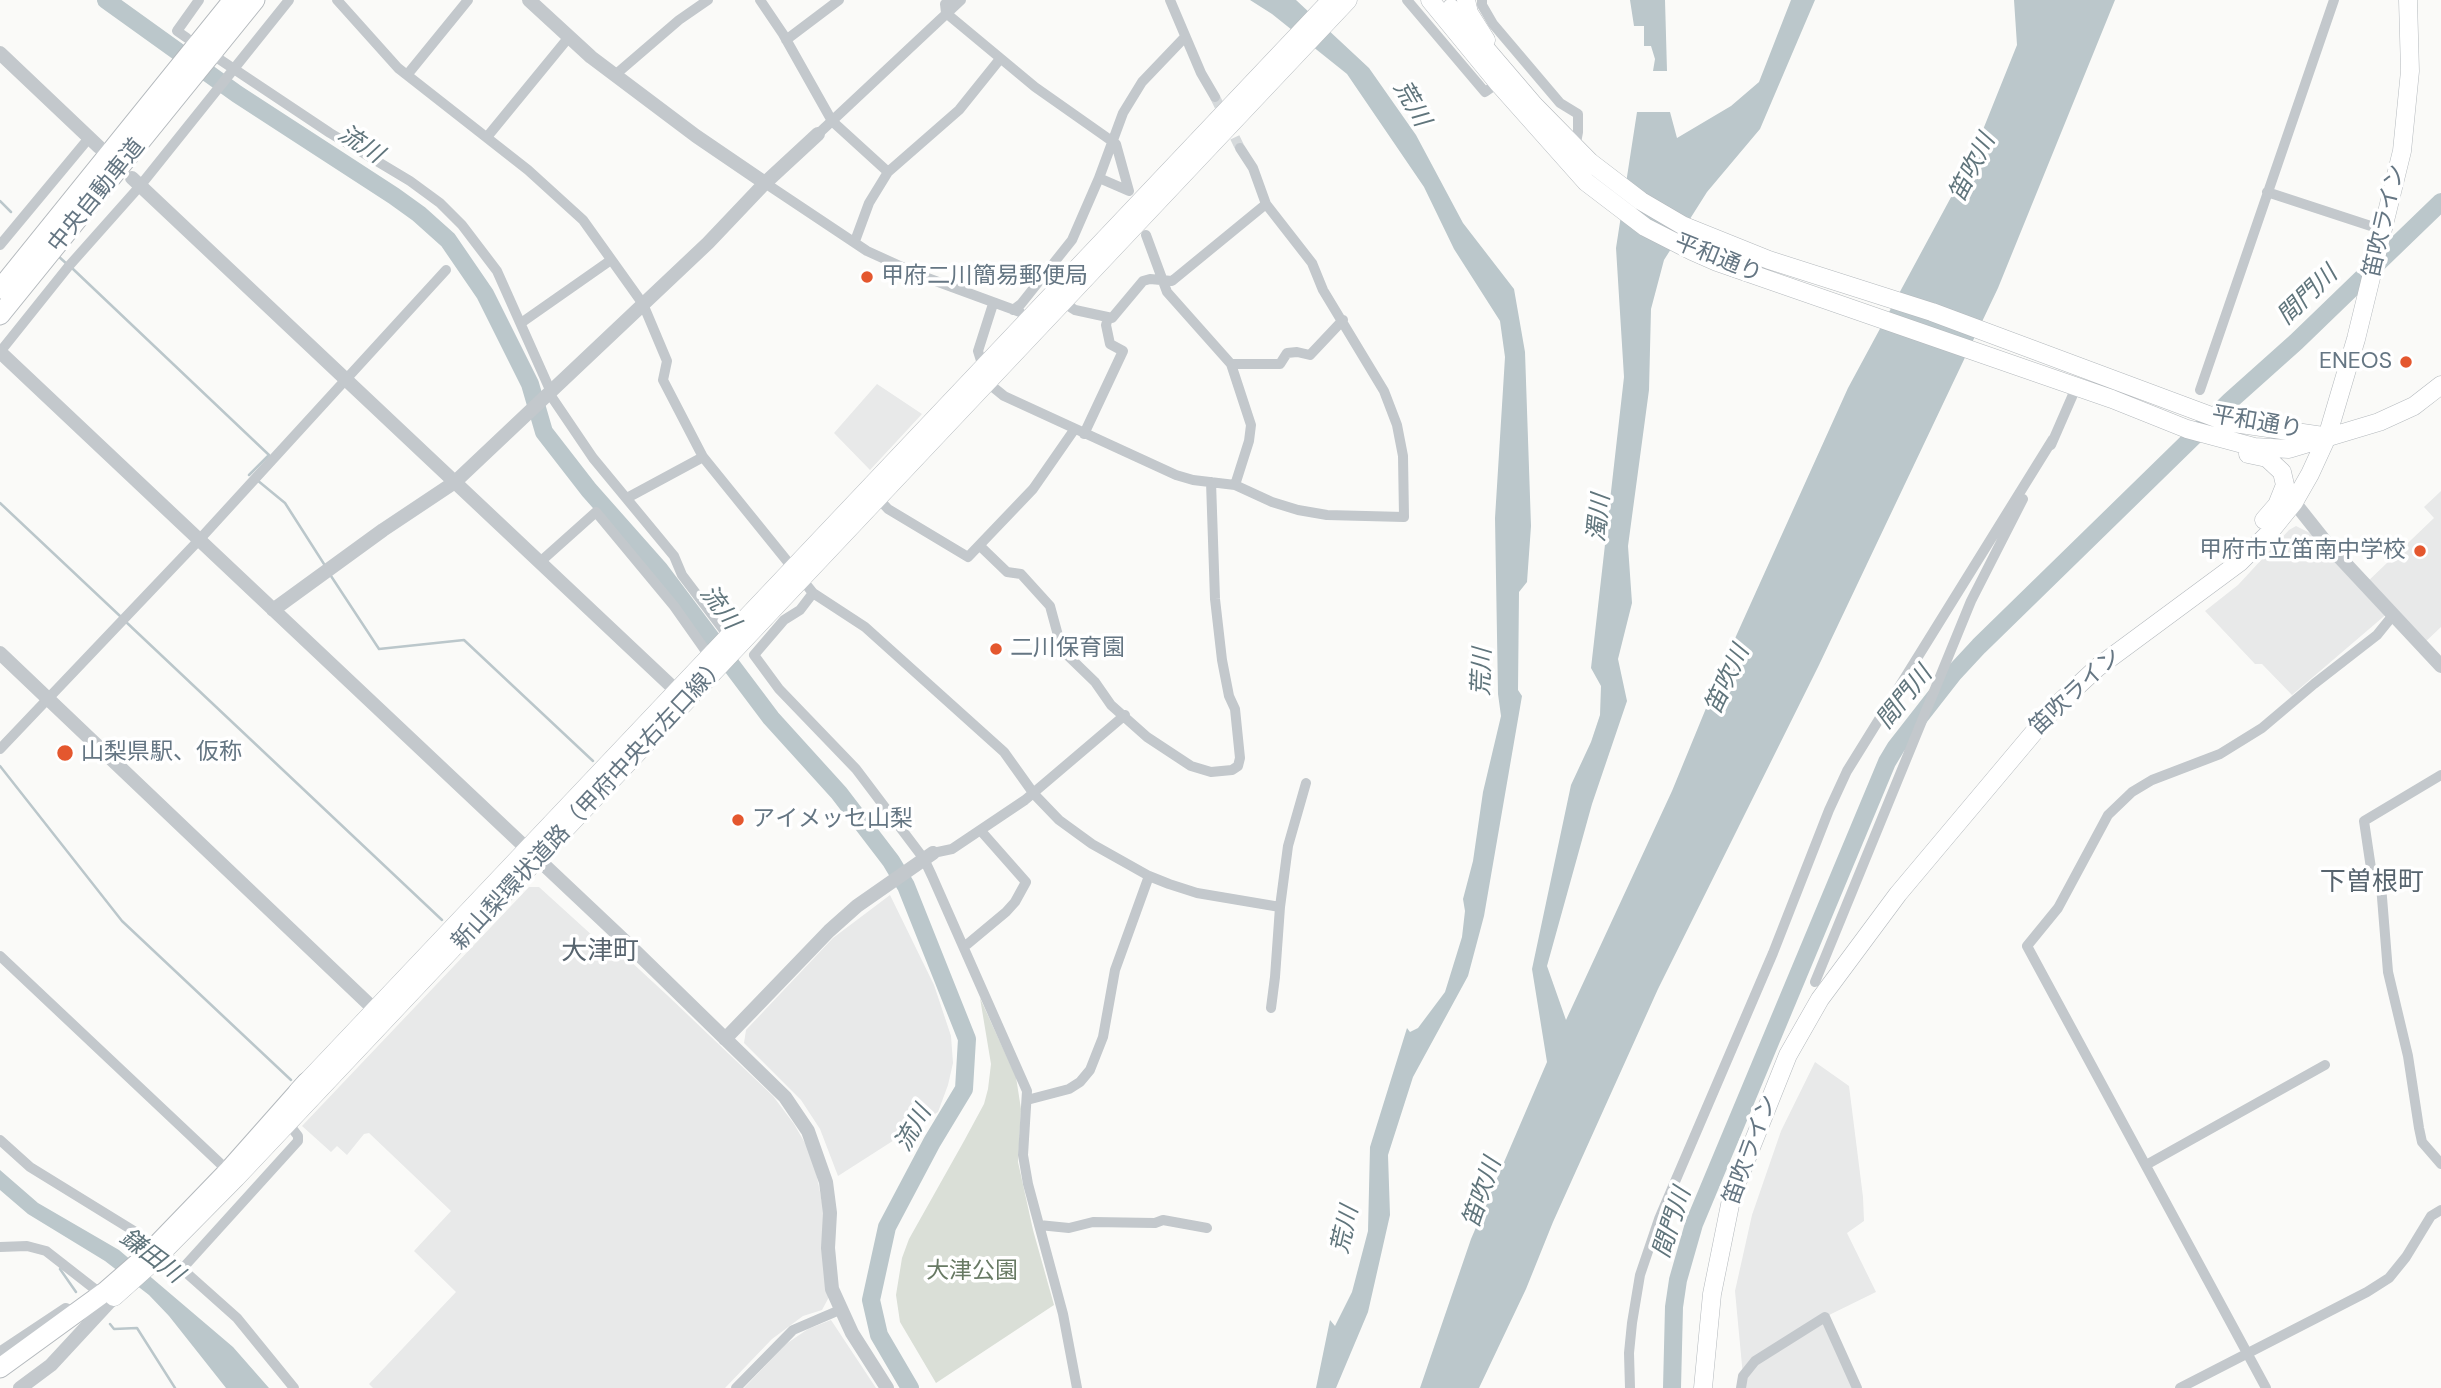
<!DOCTYPE html>
<html>
<head>
<meta charset="utf-8">
<style>
	body { margin:0 }
	canvas { display:block; background:#fafaf8 }
</style>
</head>
<body>
<canvas width="2441" height="1388"></canvas>
<script>
const ctx = document.querySelector('canvas').getContext('2d');
ctx.lineJoin = 'round';
function fillPath(path, color) { ctx.fillStyle = color; ctx.fill(path, 'evenodd'); }
const toPath = rows => new Path2D(rows.map(r => 'M' + r).join(''));
function trace(path, color, width, dash) { ctx.strokeStyle = color; ctx.lineWidth = width; ctx.lineCap = dash ? 'butt' : 'round'; ctx.setLineDash(dash || []); ctx.stroke(path); }
function write(font, color, halo, rows, align = 'center') {
  ctx.font = font + ' "DM Sans","Noto Sans JP",sans-serif'; ctx.lineWidth = 7; ctx.setLineDash([]); ctx.textBaseline = 'middle'; ctx.strokeStyle = halo; ctx.fillStyle = color; for (const [text, x, y, turn = 0] of rows) {
    ctx.save(); ctx.translate(x, y); ctx.rotate((+turn || 0) * Math.PI / 180); ctx.textAlign = isNaN(turn) ? turn : align; if (halo) ctx.strokeText(text, 0, 0); ctx.fillText(text, 0, 0); ctx.restore();
  }
}
fillPath(toPath([
	[877,384,922,414,870,470,834,433],
	[2441,491,2441,627,2422,645,2365,584,2434,518,2424,507],
	[2296,526,2310,533,2389,612,2292,695,2262,664,2255,664,2205,611,2238,585,2289,530],
	[529,887,539,887,594,937,614,946,667,995,773,1096,794,1124,813,1157,824,1212,829,1297,822,1310,803,1316,772,1339,725,1388,373,1388,369,1384,456,1292,414,1251,451,1211,369,1133,364,1134,347,1155,337,1146,331,1152,302,1126],
	[890,895,934,985,951,1036,953,1063,948,1085,938,1112,838,1176,820,1129,801,1100,744,1043,746,1030,833,938],
	[1815,1062,1849,1086,1863,1197,1864,1221,1847,1233,1876,1292,1825,1317,1857,1388,1741,1388,1743,1376,1735,1291,1752,1215,1781,1131],
	[831,1320,876,1388,744,1388,786,1344,808,1329]
]), '#e8e9e9');
fillPath(toPath([
	[980,998,1016,1077,1021,1109,1018,1162,1033,1230,1054,1305,936,1383,900,1322,896,1295,902,1258,909,1239,964,1141,984,1104,988,1089,991,1064]
]), '#dadfd7');
fillPath(toPath([
	[1250,0,1296,0,1369,68,1416,135,1463,223,1514,289,1525,352,1531,526,1527,582,1519,592,1518,690,1522,696,1484,916,1468,976,1413,1077,1388,1155,1390,1215,1368,1312,1336,1388,1316,1388,1330,1320,1335,1326,1352,1292,1368,1231,1370,1147,1407,1028,1410,1032,1418,1028,1445,992,1462,937,1465,911,1463,899,1473,861,1483,792,1501,716,1498,694,1495,518,1505,357,1500,321,1454,249,1424,187,1347,74,1272,14],
	[1630,0,1665,0,1667,71,1653,71,1655,59,1651,46,1644,46,1644,26,1634,26],
	[1791,0,1815,0,1760,129,1707,192,1664,260,1651,309,1649,390,1628,546,1632,603,1618,659,1627,701,1592,804,1547,966,1566,1020,1672,791,1732,645,1848,388,1970,162,2017,45,2014,0,2115,0,1998,288,1819,665,1658,989,1553,1222,1526,1289,1479,1388,1420,1388,1471,1239,1547,1062,1532,969,1571,785,1591,742,1600,715,1601,686,1591,668,1624,377,1616,248,1637,112,1670,112,1677,138,1731,106,1759,82],
	[0,1170,38,1203,119,1250,233,1347,269,1388,226,1388,169,1316,149,1295,105,1261,28,1214,0,1190]
]), '#bbc7cb');
trace(toPath([
	[0,201,11,212],
	[57,255,68,265],
	[73,269,269,455,249,475],
	[257,480,285,503,324,564],
	[0,503,120,616],
	[331,576,379,649,464,640,593,761],
	[125,621,442,920],
	[0,766,122,921,291,1080],
	[60,1269,76,1292],
	[110,1324,114,1329,137,1328,175,1388]
]), '#bbc7cb', 2.5);
trace(toPath([
	[106,0,237,94,394,196,419,214,448,240,485,294,530,384,544,432,589,490,659,569,771,718,839,793,891,861,906,886,967,1039,964,1089,932,1142,887,1227,871,1300,879,1335,910,1388],
	[1672,1388,1674,1307,1678,1280,1694,1224,1887,762,1896,747,1953,674,1979,646,2230,401,2296,342,2441,202]
]), '#bbc7cb', 18);
trace(toPath([
	[1215,97,1240,148]
]), '#d5d9db', 10, [10, 5]);
const primary = toPath([
	[1466,0,1469,13,1486,40],
	[298,1091,1331,0],
	[114,1297,152,1263,236,1178,1348,0]
]);
const trunk = toPath([
	[1430,0,1498,83,1586,182,1645,227,1692,251,1717,262,2112,399,2187,429,2254,447,2289,449,2379,422,2414,406,2441,385],
	[1451,8,1534,105,1590,162,1641,201,1682,225,1769,260,1932,312,2227,422,2323,436],
	[2248,454,2267,458,2282,472,2285,485,2277,505,2264,520],
	[1703,1388,1712,1294,1732,1195,1788,1055,1820,999,1898,894,2056,706,2098,667,2240,562,2269,533,2294,502,2310,474,2327,437,2356,339,2402,151,2410,71,2408,0]
]);
const motorway = toPath([
	[0,289,233,0],
	[0,315,255,0],
	[0,1368,106,1291,146,1256,229,1170,307,1082]
]);
trace(primary, '#b5babe', 19);
trace(trunk, '#b4b9bd', 19);
trace(motorway, '#b4b9bd', 21);
trace(toPath([
	[337,0,398,68,528,170,583,220,643,304,667,361,663,380,703,457,813,593,865,627,1004,752,1034,794,1059,820,1092,844,1149,876,1169,884,1197,893,1280,907],
	[760,0,783,34,832,121,888,172],
	[949,0,945,4,946,13,1035,87,1116,144,1129,191],
	[1170,0,1201,73,1215,97],
	[1407,0,1485,92,1498,83],
	[1482,0,1482,5,1493,24,1560,103,1578,114,1578,132,1575,148],
	[187,38,177,31,199,0],
	[786,40,839,0],
	[219,59,330,133,410,181,440,203,462,225,497,271,551,392],
	[407,75,468,0],
	[615,75,679,20,708,0],
	[818,134,961,0],
	[487,137,569,37],
	[1099,178,1129,191],
	[765,183,867,251,922,276,1020,312],
	[2267,192,2383,230],
	[1146,235,1167,292,1231,364,1251,425,1249,441,1235,485],
	[855,241,869,203,888,172,959,110,1000,59],
	[0,245,89,138],
	[1064,303,1075,310,1112,318,1143,281,1150,279,1172,281,1266,204],
	[993,304,978,351,988,383,1004,396,1176,475,1193,480,1235,485,1272,502,1298,510,1327,515,1404,517,1403,456,1397,425,1384,391,1323,290,1312,263,1266,204,1253,168,1240,148],
	[1013,310,1021,304,1072,240,1099,178,1123,113,1142,82,1185,37],
	[521,323,611,260],
	[0,352,68,267,140,186,289,0],
	[1231,364,1280,364,1287,353,1297,352,1310,355,1343,320],
	[2200,390,2334,0],
	[549,393,593,458,674,556,682,575,732,641],
	[1084,434,1123,351,1110,344,1106,325,1108,318],
	[2051,445,2078,383],
	[627,498,703,457],
	[878,498,888,509,968,557,1033,489,1074,430],
	[980,546,1007,572,1021,574,1050,606,1062,650,1095,682,1111,705,1147,737,1191,766,1211,772,1232,770,1238,766,1240,758,1235,709,1229,696,1222,660,1215,599,1211,482],
	[540,562,596,512,674,606,710,657],
	[813,593,800,610,784,620,754,655,779,689,856,769,924,859,932,876,1027,1091,1023,1155,1028,1184,1063,1314,1077,1388],
	[0,749,199,540,446,270],
	[2441,775,2364,821,2372,875,2381,885,2388,972,2408,1056,2419,1128,2422,1142,2441,1164],
	[933,853,952,849,1025,800,1125,715],
	[964,947,1006,912,1015,902,1026,882,981,831],
	[0,956,224,1167],
	[1815,982,1971,601,2023,499],
	[1271,1008,1275,977,1280,907,1288,846,1306,783],
	[1027,1100,1069,1089,1080,1082,1090,1070,1103,1037,1115,970,1149,876],
	[0,1140,30,1167,142,1236],
	[2146,1165,2325,1065],
	[1039,1225,1069,1228,1093,1222,1155,1223,1163,1220,1207,1228],
	[0,1247,27,1246,46,1251,96,1290],
	[172,1260,237,1318,294,1388],
	[182,1269,298,1141,298,1136,288,1123],
	[736,1388,793,1330,842,1309],
	[1630,1388,1629,1353,1632,1323,1640,1275,1659,1219,1773,953,1829,810,1847,771,2053,439],
	[1741,1388,1743,1376,1755,1361,1825,1317,1857,1388],
	[2180,1388,2367,1292,2389,1278,2406,1257,2431,1216,2441,1210],
	[2266,1388,2027,946,2058,908,2108,815,2132,792,2152,780,2220,754,2262,728,2314,684,2377,635,2394,614]
]), '#c3c8cc', 10);
trace(toPath([
	[529,0,591,57,696,136,765,183],
	[0,53,99,147],
	[132,178,684,698],
	[0,352,628,944,785,1097,808,1131,826,1182,830,1213,828,1248,832,1289,852,1333,887,1388],
	[2294,502,2329,546,2441,666],
	[273,610,383,530,455,482,708,243,765,183,818,134],
	[0,653,376,1011],
	[725,1039,829,931,857,906,933,853],
	[0,1354,66,1310],
	[20,1388,51,1365,114,1297]
]), '#c3c8cc', 14);
trace(primary, '#fff', 18);
trace(trunk, '#fff', 18);
trace(motorway, '#fff', 19);
for (const [x, y, r, color] of [
	[867,277,7,"#e4572e"],
	[2406,362,7,"#e4572e"],
	[2420,551,7,"#e4572e"],
	[996,649,7,"#e4572e"],
	[65,753,9,"#e4572e"],
	[738,820,7,"#e4572e"]
]) { const dot = new Path2D(); dot.arc(x, y, r, 0, 2 * Math.PI); ctx.fillStyle = color; ctx.fill(dot); trace(dot, '#fff', 2.5); }
write('23px', '#657683', '#fff', [
	["中央自動車道",97,196,-51],
	["笛吹ライン",2385,221,-77],
	["平和通り",1718,259,22],
	["平和通り",2257,423,10],
	["笛吹ライン",2076,692,-43],
	["新山梨環状道路（甲府中央右左口線）",590,804,-47],
	["笛吹ライン",1751,1150,-70]
]);
write('23px', '#657683', '#fff', [
	["甲府二川簡易郵便局",881,277],
	["ENEOS",2392,362,"right"],
	["甲府市立笛南中学校",2406,551,"right"],
	["二川保育園",1010,649],
	["山梨県駅、仮称",81,753],
	["アイメッセ山梨",752,820]
], 'left');
write('23px', '#687a64', '#fff', [
	["大津公園",972,1272]
]);
write('italic 24px', '#60757c', '#fff', [
	["荒川",1411,104,60],
	["流川",360,145,33],
	["笛吹川",1973,168,-63],
	["間門川",2308,296,-44],
	["濁川",1600,518,-84],
	["流川",719,608,53],
	["荒川",1483,672,-88],
	["笛吹川",1728,680,-65],
	["間門川",1905,698,-51],
	["流川",914,1129,-61],
	["笛吹川",1483,1193,-71],
	["間門川",1673,1223,-72],
	["荒川",1346,1230,-77],
	["鎌田川",151,1257,37]
]);
write('26px', '#57646e', '#fff', [
	["下曽根町",2372,883],
	["大津町",600,952]
]);
</script>
</body>
</html>
